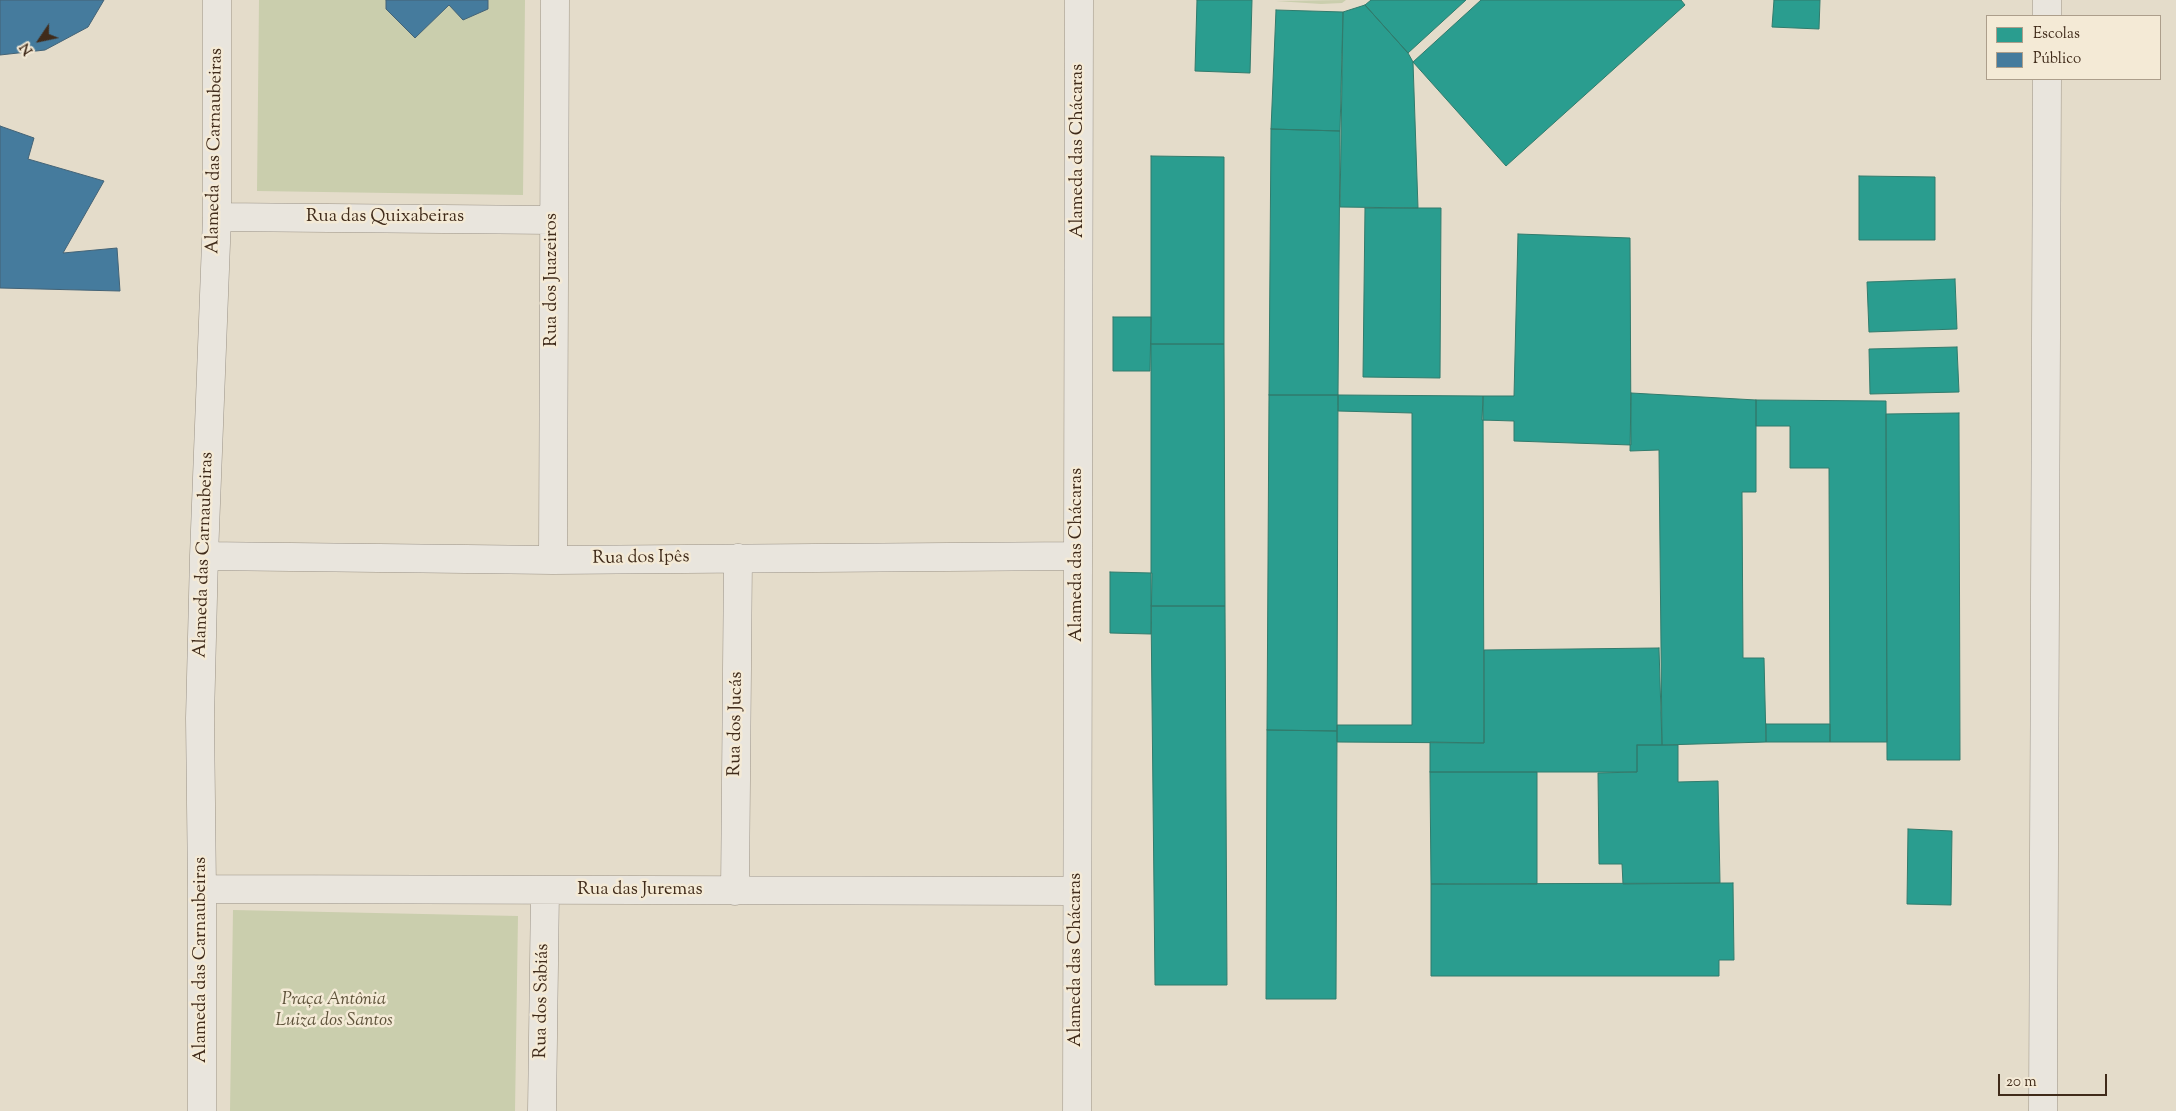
<!DOCTYPE html>
<html>
<head>
<meta charset="utf-8">
<style>
	body { margin:0 }
	#map { position:relative; width:2176px; height:1111px; overflow:hidden; background:#e4dcca; font-family:"Sorts Mill Goudy",serif }
	canvas { display:block }
	.legend { position:absolute; left:1986px; top:15px; width:175px; height:65px; box-sizing:border-box; background:#f4ead6; border:1px solid #ac9e8b; margin:0; padding:6px 9px; list-style:none; font-size:15px; color:#402b1a }
	.legend li { display:flex; align-items:center; gap:10px; height:25px }
	.legend b { width:25px; border:1px solid #ac9e8b }
	.north { position:absolute; left:15px; top:15px; width:50px; height:50px; -webkit-text-stroke:4px #f4ead6; paint-order:stroke; rotate:236deg; font-size:14px; font-weight:700; line-height:20px; text-align:center; color:#402b1a }
	.north::after { content:''; display:block; margin:auto; width:18px; height:22px; background:#402b1a; clip-path:polygon(50% 0,100% 100%,50% 72%,0 100%) }
	.scale { position:absolute; left:1998px; top:1074px; width:109px; height:22px; box-sizing:border-box; border:2px solid #402b1a; border-top:0; padding-left:6px; font-size:15px; line-height:18px; white-space:nowrap; color:#402b1a; -webkit-text-stroke:4px #f4ead6; paint-order:stroke }
</style>
</head>
<body>
<div id="map">
<canvas width="2176" height="1111"></canvas>
<ul class="legend">
<li><b style="height:14px;background:#2a9d8f"></b>Escolas</li>
<li><b style="height:14px;background:#457b9d"></b>Público</li>
</ul>
<div class="north">N</div>
<div class="scale">20 m</div>
</div>
<script>
const ctx = document.querySelector('canvas').getContext('2d');
ctx.lineJoin = 'round';
function fillPath(path, color) { ctx.fillStyle = color; ctx.fill(path, 'evenodd'); }
const toPath = rows => new Path2D(rows.map(r => 'M' + r).join(''));
function trace(path, color, width, dash) { ctx.strokeStyle = color; ctx.lineWidth = width; ctx.lineCap = dash ? 'butt' : 'round'; ctx.setLineDash(dash || []); ctx.stroke(path); }
function write(font, color, halo, rows, align = 'center') {
  ctx.font = font + ' "Sorts Mill Goudy",serif'; ctx.lineWidth = 5; ctx.setLineDash([]); ctx.textBaseline = 'middle'; ctx.strokeStyle = halo; ctx.fillStyle = color; for (const [text, x, y, turn = 0] of rows) {
    ctx.save(); ctx.translate(x, y); ctx.rotate((+turn || 0) * Math.PI / 180); ctx.textAlign = isNaN(turn) ? turn : align; if (halo) ctx.strokeText(text, 0, 0); ctx.fillText(text, 0, 0); ctx.restore();
  }
}
fillPath(toPath([
	[259,0,525,0,523,195,257,191],
	[1346,0,1342,3,1321,4,1276,1],
	[233,910,518,916,515,1111,230,1111]
]), '#cacead');
const schools = toPath([
	[1197,0,1252,0,1250,73,1195,71,1197,0],
	[1371,0,1466,0,1408,53,1365,5,1371,0],
	[1481,0,1681,0,1685,5,1506,166,1413,62,1481,0],
	[1774,0,1820,0,1819,29,1772,27,1774,0],
	[1365,5,1408,53,1413,62,1418,208,1340,207,1343,12,1365,5],
	[1276,10,1343,12,1340,131,1271,129,1276,10],
	[1271,129,1340,131,1338,395,1269,395,1271,129],
	[1151,156,1224,157,1224,344,1151,344,1151,156],
	[1859,176,1935,177,1935,240,1859,240,1859,176],
	[1365,208,1441,208,1440,378,1363,377,1365,208],
	[1518,234,1630,238,1631,445,1514,441,1514,421,1482,420,1483,396,1514,396,1518,234],
	[1955,279,1957,329,1869,332,1867,282,1955,279],
	[1113,317,1151,317,1150,371,1113,371,1113,317],
	[1151,344,1224,344,1225,606,1151,606,1151,344],
	[1957,347,1959,392,1870,394,1869,349,1957,347],
	[1631,393,1756,400,1756,492,1742,492,1743,658,1764,658,1766,742,1662,745,1659,450,1630,451,1631,393],
	[1269,395,1338,395,1337,731,1267,730,1269,395],
	[1338,395,1483,396,1484,743,1337,742,1337,725,1412,725,1412,413,1338,411,1338,395],
	[1756,400,1886,401,1887,742,1830,742,1829,468,1790,468,1790,426,1756,426,1756,400],
	[1959,413,1960,760,1887,760,1886,414,1959,413],
	[1110,572,1152,573,1151,634,1110,633,1110,572],
	[1151,606,1225,606,1227,985,1155,985,1151,606],
	[1659,648,1662,745,1637,745,1637,772,1430,772,1430,742,1484,743,1484,650,1659,648],
	[1766,724,1830,724,1830,742,1766,742,1766,724],
	[1267,730,1337,731,1336,999,1266,999,1267,730],
	[1637,745,1678,745,1678,782,1718,781,1720,883,1623,884,1622,864,1599,864,1598,773,1637,772,1637,745],
	[1430,772,1537,772,1537,884,1431,884,1430,772],
	[1908,829,1952,831,1951,905,1907,904,1908,829],
	[1733,883,1734,960,1719,960,1719,976,1431,976,1431,884,1733,883]
]);
fillPath(schools, '#2a9d8f');
trace(schools, '#317b6c', 1);
const public = toPath([
	[0,0,104,0,88,27,45,50,0,55,0,0],
	[386,0,488,0,488,9,463,20,449,5,415,38,386,9,386,0],
	[0,126,34,138,28,159,104,181,63,253,117,248,120,291,0,288,0,126]
]);
fillPath(public, '#457b9d');
trace(public, '#446376', 1);
const street = toPath([
	[2047,16,2047,0],
	[217,217,554,220],
	[204,556,553,560,1078,556],
	[553,560,555,0],
	[202,889,1077,891],
	[735,891,738,558],
	[202,1111,202,889,200,718,204,556,217,217,217,0],
	[542,1111,545,891],
	[1077,1111,1079,0],
	[2043,1111,2047,79]
]);
trace(street, '#9b9387', 29);
trace(street, '#e9e5dd', 28);
write('18px', '#402b1a', '#f4ead6', [
	["Alameda das Carnaubeiras",216,151,-89],
	["Alameda das Chácaras",1079,151,-90],
	["Rua das Quixabeiras",385,218],
	["Rua dos Juazeiros",553,280,-90],
	["Alameda das Carnaubeiras",205,555,-88],
	["Alameda das Chácaras",1078,555,-90],
	["Rua dos Ipês",641,559,-1],
	["Rua dos Jucás",737,724,-89],
	["Rua das Juremas",640,891],
	["Alameda das Carnaubeiras",202,960,-90],
	["Alameda das Chácaras",1077,960,-90],
	["Rua dos Sabiás",543,1001,-89]
]);
write('italic 18px', '#5d5139', '#f4ead6', [
	["Praça Antônia",334,1001],
	["Luiza dos Santos",334,1022]
]);
</script>
</body>
</html>
